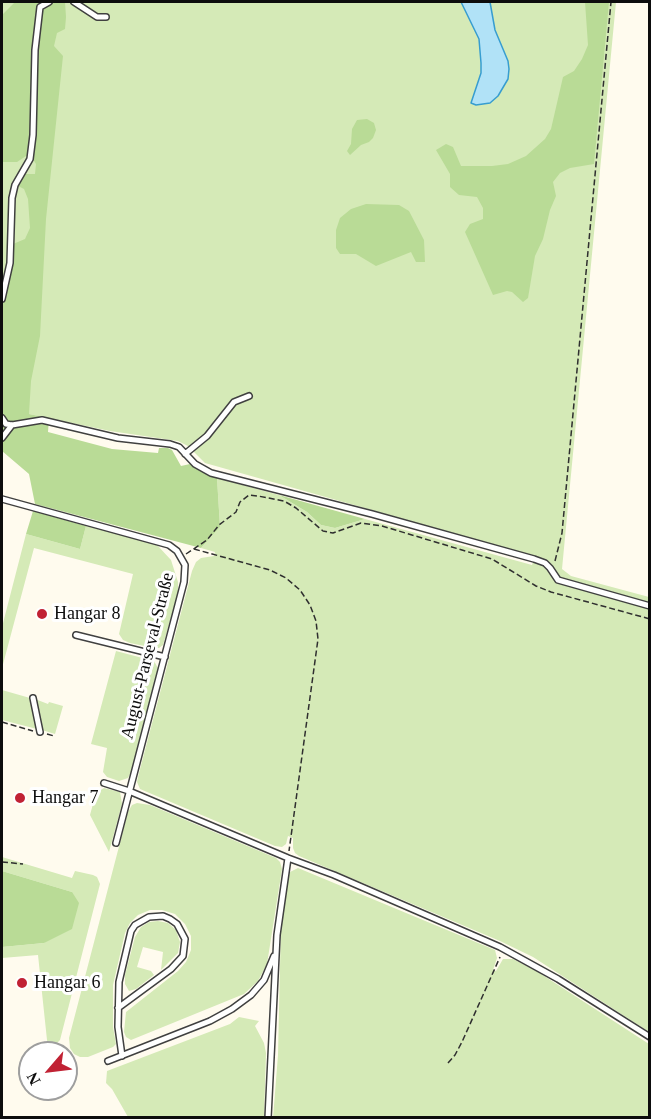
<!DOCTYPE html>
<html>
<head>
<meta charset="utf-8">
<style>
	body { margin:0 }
	#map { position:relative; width:651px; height:1119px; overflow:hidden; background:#fffbee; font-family:"Times New Roman",serif }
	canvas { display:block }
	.frame { position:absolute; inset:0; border:3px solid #0d0d0d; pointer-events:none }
	.north { position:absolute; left:18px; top:1041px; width:60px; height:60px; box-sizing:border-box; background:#fff; border:2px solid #9e9e9e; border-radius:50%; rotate:242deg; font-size:16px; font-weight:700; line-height:24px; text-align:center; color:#0d0d0d }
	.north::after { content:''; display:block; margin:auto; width:21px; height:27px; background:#c12234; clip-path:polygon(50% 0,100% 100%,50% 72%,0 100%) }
</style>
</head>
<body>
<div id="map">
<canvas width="651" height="1119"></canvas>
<div class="frame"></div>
<div class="north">N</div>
</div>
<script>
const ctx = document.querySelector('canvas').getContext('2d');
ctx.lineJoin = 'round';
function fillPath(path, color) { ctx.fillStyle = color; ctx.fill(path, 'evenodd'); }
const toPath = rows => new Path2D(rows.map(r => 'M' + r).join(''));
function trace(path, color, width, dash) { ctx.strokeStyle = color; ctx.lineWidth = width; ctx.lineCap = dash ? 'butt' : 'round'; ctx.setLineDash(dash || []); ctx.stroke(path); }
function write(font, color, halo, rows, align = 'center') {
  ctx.font = font + ' "Times New Roman",serif'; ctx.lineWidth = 6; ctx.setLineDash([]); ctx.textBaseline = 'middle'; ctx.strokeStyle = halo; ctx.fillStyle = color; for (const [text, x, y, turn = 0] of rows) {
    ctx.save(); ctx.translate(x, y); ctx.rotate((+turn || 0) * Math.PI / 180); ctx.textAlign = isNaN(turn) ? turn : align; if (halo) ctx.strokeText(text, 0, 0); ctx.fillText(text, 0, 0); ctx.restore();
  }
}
fillPath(toPath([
	[2,2,616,2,562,569,571,576,649,597,649,1032,533,957,500,941,299,856,295,853,293,848,293,838,288,836,286,844,282,847,275,846,140,789,137,782,139,773,192,571,196,562,201,558,214,556,215,552,201,548,220,527,217,478,279,495,307,512,321,525,335,528,365,519,532,565,535,556,205,463,188,446,178,441,110,431,29,414,2,441],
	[86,526,149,542,158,546,171,560,178,582,178,593,163,645,159,648,154,648,130,643,123,640,119,634,133,574,34,548,2,668,2,627,26,534,80,549],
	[116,651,154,661,158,668,131,772,128,778,119,781,107,777,103,772,107,748,91,744],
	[2,690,30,698,37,729,2,720],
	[35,699,48,704,49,702,63,706,55,734,42,730],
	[104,788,120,792,122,804,109,852,90,815,96,793],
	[137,803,150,805,276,858,280,862,282,869,267,964,258,981,244,994,131,1040,126,1037,124,1032,126,1012,178,971,186,962,191,950,191,936,185,924,175,914,162,910,150,910,138,915,130,923,125,933,113,985,113,1027,116,1044,113,1047,88,1057,80,1057,74,1054,70,1048,69,1038,128,812,132,805],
	[2,857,72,878,75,871,93,875,97,877,100,884,60,1040,53,1047,48,1045,47,1040,38,955,2,958,2,947,44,943,72,892,2,871],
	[298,868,495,950,497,958,493,970,496,971,503,959,513,959,538,972,649,1044,649,1117,273,1118,278,1055,281,923,288,873],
	[158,921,168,923,176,930,180,942,178,953,161,970,163,952,143,947,137,967,151,971,154,975,136,989,129,991,125,984,125,975,135,937,141,927,149,922],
	[239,1017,259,1021,255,1026,264,1043,266,1053,264,1117,128,1117,112,1089,106,1083,107,1071,230,1024]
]), '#d5eab7');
fillPath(toPath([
	[15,2,65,2,66,17,65,29,57,33,54,46,63,56,46,219,40,336,31,381,29,414,49,418,48,432,112,449,158,453,159,448,168,448,172,450,181,466,190,464,217,478,220,527,201,548,35,504,29,474,2,451,2,283,3,282,13,244,25,239,30,228,28,199,24,189,18,186,25,174,35,174,36,164,31,156,26,156,17,162,2,162,2,15],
	[585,2,609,2,594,164,570,168,560,173,553,182,556,196,550,210,543,239,535,256,528,298,523,302,512,292,507,291,493,295,465,232,470,224,483,219,483,208,477,197,459,195,450,187,450,174,436,150,446,144,453,147,461,166,492,166,508,164,526,156,545,139,551,129,563,77,574,71,582,59,588,45],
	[367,119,374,123,376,130,373,138,369,142,361,145,350,155,347,151,351,144,352,129,357,120],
	[366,204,399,205,409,211,424,240,425,262,416,262,411,252,376,266,356,254,340,254,336,248,336,230,340,218,351,209],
	[279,495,365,519,335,528,321,525,307,512],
	[33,511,86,526,80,549,26,534],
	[2,871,72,892,79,903,72,929,44,943,2,947]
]), '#b9db96');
const water = toPath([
	[461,2,490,2,495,30,508,61,509,69,508,79,498,96,490,103,476,105,471,103,481,73,481,63,479,39,461,2]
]);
fillPath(water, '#b1e2f7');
trace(water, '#379dd0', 1.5);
const lane = toPath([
	[74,2,97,17,106,17],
	[2,299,10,263,12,198,15,185,30,159,33,135,35,50,40,7,49,2],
	[2,418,6,424,12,425,42,420,118,438,170,444,179,447,195,464,211,473,372,514,534,559,545,563,550,568,558,580,650,606],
	[2,438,12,425],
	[185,454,207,436,234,402,249,396],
	[2,499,169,545,177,551,185,565,184,582,116,843],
	[76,635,165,657],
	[33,698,40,732],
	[104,783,129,791,288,858,334,875,500,947,558,979,650,1037],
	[118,1008,171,969,183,956,185,939,177,924,170,919,163,916,149,917,135,925,131,931,119,982,118,1027,122,1056],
	[108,1061,210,1021,232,1009,251,995,264,980,274,956],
	[268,1118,277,935,288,858]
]);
trace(lane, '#404040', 8);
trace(toPath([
	[194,549,270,570,286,578,300,590,310,605,316,621,318,639,289,851],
	[186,554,207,540,219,525,236,512,240,502,249,495,258,496,284,501,296,508,323,531,333,533,361,523,382,526,492,559,536,586,551,592,650,619],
	[555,561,562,533,611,2],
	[2,722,33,731],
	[47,734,54,736],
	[2,862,23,864],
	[448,1063,455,1055,462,1042,500,957]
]), '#2f2f2f', 1.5, [6, 3]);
trace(lane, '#fff', 5);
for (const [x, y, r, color] of [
	[42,614,6,"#c12234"],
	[20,798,6,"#c12234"],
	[22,983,6,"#c12234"]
]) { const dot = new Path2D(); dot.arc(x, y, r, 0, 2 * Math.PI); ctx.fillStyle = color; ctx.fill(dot); trace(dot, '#fff', 2); }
write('18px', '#0d0d0d', '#fff', [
	["Hangar 8",54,614],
	["Hangar 7",32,798],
	["Hangar 6",34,983]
], 'left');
write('18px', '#0d0d0d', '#fff', [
	["August-Parseval-Straße",148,656,-76]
]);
</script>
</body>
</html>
